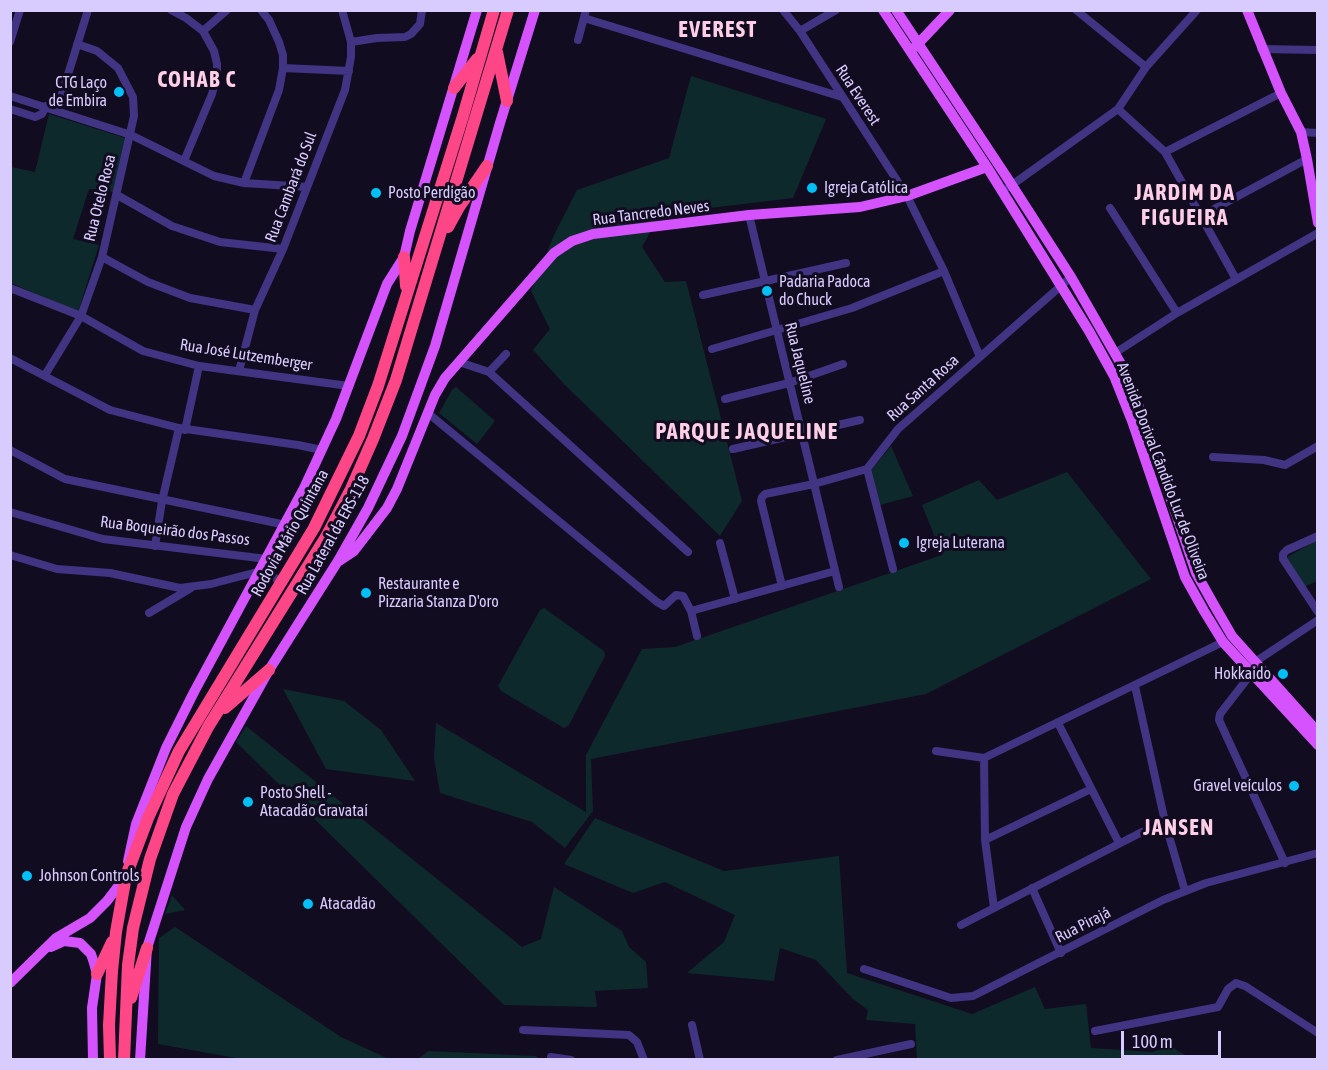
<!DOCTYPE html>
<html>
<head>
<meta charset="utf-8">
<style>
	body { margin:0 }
	#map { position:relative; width:1328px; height:1070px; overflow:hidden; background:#120c21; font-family:"Asap Condensed",sans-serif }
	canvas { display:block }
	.frame { position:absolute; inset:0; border:12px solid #d8ccff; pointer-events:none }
	.scale { position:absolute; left:1121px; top:1031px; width:100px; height:27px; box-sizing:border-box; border:3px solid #d8ccff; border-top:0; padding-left:8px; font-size:18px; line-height:21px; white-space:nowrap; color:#d8ccff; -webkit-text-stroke:4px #120c21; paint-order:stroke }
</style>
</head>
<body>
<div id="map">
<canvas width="1328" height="1070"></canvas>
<div class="frame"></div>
<div class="scale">100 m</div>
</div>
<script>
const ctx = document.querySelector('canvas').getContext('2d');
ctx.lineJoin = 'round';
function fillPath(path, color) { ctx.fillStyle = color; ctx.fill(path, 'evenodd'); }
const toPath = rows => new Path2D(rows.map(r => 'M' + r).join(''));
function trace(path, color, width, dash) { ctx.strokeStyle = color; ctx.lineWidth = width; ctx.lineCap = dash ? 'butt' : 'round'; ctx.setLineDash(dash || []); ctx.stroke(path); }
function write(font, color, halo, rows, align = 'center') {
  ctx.font = font + ' "Asap Condensed",sans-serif'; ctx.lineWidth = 6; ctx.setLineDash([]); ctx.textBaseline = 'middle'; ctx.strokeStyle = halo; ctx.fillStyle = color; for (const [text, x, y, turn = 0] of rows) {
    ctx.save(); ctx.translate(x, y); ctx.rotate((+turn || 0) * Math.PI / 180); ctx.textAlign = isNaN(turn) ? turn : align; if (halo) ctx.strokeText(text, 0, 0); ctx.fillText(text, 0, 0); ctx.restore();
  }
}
fillPath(toPath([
	[691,76,826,119,793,198,660,214,642,247,665,282,686,281,742,501,720,536,565,385,533,350,550,329,531,291,554,235,577,190,669,158],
	[49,114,125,138,113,192,89,189,73,239,99,245,78,312,11,283,11,167,35,172],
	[456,387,495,421,477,444,439,413,452,390],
	[891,446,913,496,880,505,871,471],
	[1067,472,1151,579,926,694,591,759,593,811,565,848,532,822,440,793,434,758,436,723,586,812,586,755,642,649,675,647,942,555,922,505,979,480,997,500],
	[1317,540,1317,581,1304,587,1284,559],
	[544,608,604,651,605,656,569,725,564,728,501,691,498,686,540,610],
	[283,689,344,701,381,730,415,781,326,769],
	[246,726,522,947,541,939,554,887,622,931,629,947,646,962,648,988,595,991,597,1007,504,1005,236,742],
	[595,818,724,871,839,856,847,973,972,1014,1035,987,1045,1009,1086,1004,1091,1048,1153,1052,1170,1046,1192,1059,917,1059,915,1024,866,1020,868,1010,853,999,816,960,780,948,774,981,687,973,724,942,735,915,665,882,633,893,564,864],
	[172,895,185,910,165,914],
	[175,927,341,1037,389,1059,241,1059,158,1044,159,938],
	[428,1051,536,1056,539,1059,418,1059]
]), '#0e292c');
trace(toPath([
	[171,10,186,18,203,31,214,51,217,64,217,76,212,94,184,161],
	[783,10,800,31,907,196,944,271,980,357],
	[1076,10,1146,67],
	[584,18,842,97],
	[203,31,227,10],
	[800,31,836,10],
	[578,40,586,10],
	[10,42,20,10],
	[351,42,377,38,405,37,411,34,420,24,422,10],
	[1261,49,1318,50],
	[283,68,349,71],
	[10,96,131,135,214,176,244,183,307,187],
	[10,109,35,117,42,114,46,106],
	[1118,109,1165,152,1236,279],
	[57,110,88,10],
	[1301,132,1318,133],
	[1165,152,1281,93],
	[244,183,279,90,283,68,283,55,279,42,269,20,261,10],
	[1009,187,1118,109,1146,67,1197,10],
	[117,195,172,226,220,242,283,249],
	[1110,208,1177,313],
	[749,215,839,587],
	[1201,216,1307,159],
	[102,257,148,282,190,298,255,310],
	[10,288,81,316,143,351,199,366,349,386],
	[703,295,846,263],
	[712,349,852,308,944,271],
	[1115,353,1177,313,1318,233],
	[10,358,110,410,179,428,298,445,322,450],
	[459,362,489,372,506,354],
	[239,371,255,310,283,249,345,90,351,57,351,42,342,10],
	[489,372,688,552],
	[45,375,81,316,102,257,134,116,133,97,118,68,97,51,77,44],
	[725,399,789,383,843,364],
	[429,414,657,602,664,606,676,595,683,596,691,611,697,636],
	[185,430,199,366],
	[733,449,860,420],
	[10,450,65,479,286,525],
	[1213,457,1264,460,1285,465,1318,446],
	[867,469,893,569],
	[10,512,103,539,267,559],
	[1318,536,1287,550,1283,554,1283,559,1318,612],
	[720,543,735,599],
	[155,546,162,501,179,428],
	[10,555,57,569,110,573,180,588,211,584,261,571,283,582],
	[782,586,761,501,762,497,765,494,814,484,867,469,898,429,1071,277],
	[691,611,835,571],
	[149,613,191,588],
	[1255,662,1318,620],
	[1251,674,1220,714,1219,720,1285,863],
	[1135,686,1165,822,1185,891],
	[1058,723,1119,843],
	[936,751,984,758,1223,642],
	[984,758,985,840,994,908],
	[985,840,1091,789],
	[1032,888,1061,953],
	[961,925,1142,832],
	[864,969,951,998,973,996,1163,900,1206,883,1318,853],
	[692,1025,700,1060],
	[523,1030,629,1035,637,1042,644,1060],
	[1095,1031,1218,1007,1228,989,1236,983,1245,986,1318,1033],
	[551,1057,571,1060],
	[837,1060,911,1044]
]), '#413483', 8);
trace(toPath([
	[883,10,987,167,1089,331,1114,376,1132,421,1185,577,1204,611,1223,642,1318,745],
	[896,10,1006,176,1071,277,1125,371,1143,417,1196,573,1214,605,1232,636,1318,732],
	[1247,10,1281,93,1301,132,1307,159,1318,223],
	[915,47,950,10],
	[339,561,354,551,387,508,397,489,435,395,445,378,554,253,572,241,593,234,749,215,860,207,907,196,987,167],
	[128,861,136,824,166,748,194,692,304,488,336,419,387,284,404,257,410,231,477,10],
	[51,947,64,941,80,943,91,954,94,963,97,974,92,1008,93,1060],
	[10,983,56,938,90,918,107,901,126,876],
	[140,1060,147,948,186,827,208,779,269,670,338,561,368,508,402,436,435,346,500,123,535,10]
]), '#d453ff', 10);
trace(toPath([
	[497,52,507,101],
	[454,88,477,59],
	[448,227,459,207,487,166],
	[404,257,406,286],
	[225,708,269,670],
	[97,974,112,942],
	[131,998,147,948],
	[110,1060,109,1025,112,971,116,932,126,876,148,818,179,751,314,528,359,436,378,386,463,116,494,10],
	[124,1060,128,965,133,928,150,859,173,794,208,727,326,537,351,489,373,439,396,380,508,10]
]), '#ff4788', 12);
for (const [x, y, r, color] of [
	[119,92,6,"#00c0f7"],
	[812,188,6,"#00c0f7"],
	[376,193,6,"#00c0f7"],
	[767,291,6,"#00c0f7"],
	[904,543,6,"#00c0f7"],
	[366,593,6,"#00c0f7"],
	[1283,674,6,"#00c0f7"],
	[1294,786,6,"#00c0f7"],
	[248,802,6,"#00c0f7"],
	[27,876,6,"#00c0f7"],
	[308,904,6,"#00c0f7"]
]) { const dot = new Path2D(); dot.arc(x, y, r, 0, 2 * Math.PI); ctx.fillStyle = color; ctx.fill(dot); trace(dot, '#120c21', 2); }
write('16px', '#d8ccff', '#120c21', [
	["CTG Laço",107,83,"right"],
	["de Embira",107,101,"right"],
	["Igreja Católica",824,188],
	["Posto Perdigão",388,193],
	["Padaria Padoca",779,282],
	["do Chuck",779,300],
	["Igreja Luterana",916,543],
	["Restaurante e",378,584],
	["Pizzaria Stanza D'oro",378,602],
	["Hokkaido",1271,674,"right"],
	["Gravel veículos",1282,786,"right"],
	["Posto Shell -",260,793],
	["Atacadão Gravataí",260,811],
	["Johnson Controls",39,876],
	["Atacadão",320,904]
], 'left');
write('16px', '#d8ccff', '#120c21', [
	["Rua Everest",858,95,57],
	["Rua Cambará do Sul",291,187,-69],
	["Rua Otelo Rosa",100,198,-76],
	["Rua Tancredo Neves",651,213,-7],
	["Rua José Lutzemberger",246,355,9],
	["Rua Jaqueline",800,363,76],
	["Rua Santa Rosa",923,388,-42],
	["Avenida Dorival Cândido Luz de Oliveira",1163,471,69],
	["Rua Boqueirão dos Passos",175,531,7],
	["Rodovia Mário Quintana",290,533,-61],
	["Rua Lateral da ERS-118",333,535,-61],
	["Rua Pirajá",1083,925,-27]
]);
ctx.letterSpacing = '1.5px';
write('bold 22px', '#ffcee7', '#120c21', [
	["EVEREST",718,30],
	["COHAB C",197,80],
	["JARDIM DA",1185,193],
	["FIGUEIRA",1185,218],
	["PARQUE JAQUELINE",747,432],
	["JANSEN",1179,828]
]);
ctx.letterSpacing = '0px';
</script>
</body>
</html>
